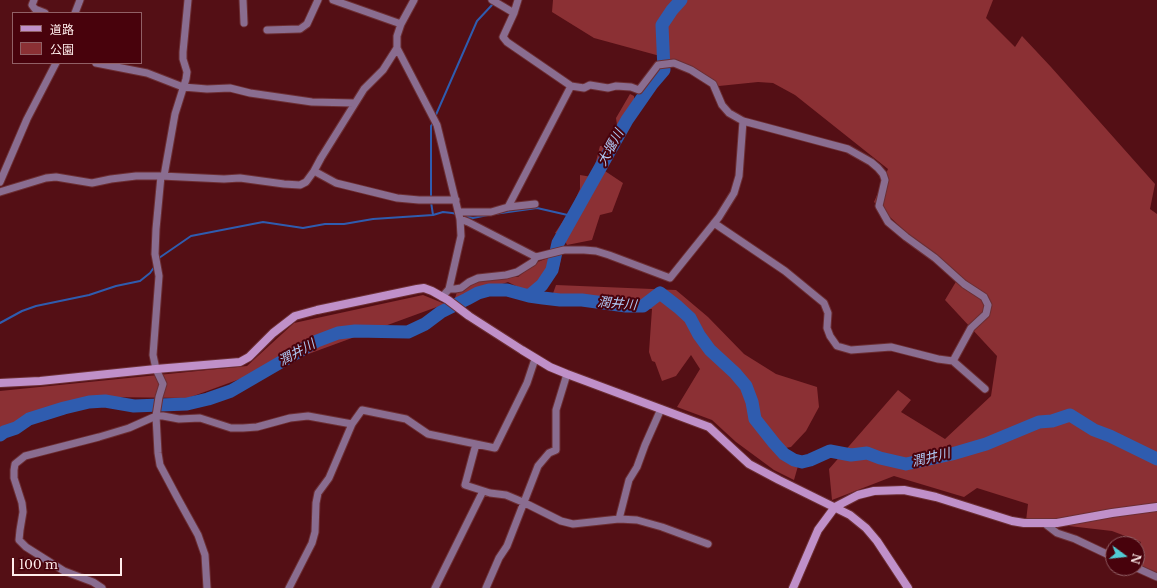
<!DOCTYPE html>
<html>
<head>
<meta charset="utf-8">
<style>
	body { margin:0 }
	#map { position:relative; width:1157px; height:588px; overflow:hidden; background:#540f15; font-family:"Libre Baskerville","Noto Sans JP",serif }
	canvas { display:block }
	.legend { position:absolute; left:12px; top:12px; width:130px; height:52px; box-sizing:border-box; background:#48020c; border:1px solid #916066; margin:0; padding:5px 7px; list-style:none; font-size:12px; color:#ffedec }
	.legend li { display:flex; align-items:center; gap:8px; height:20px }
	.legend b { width:20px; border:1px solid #916066 }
	.north { position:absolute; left:1105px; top:536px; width:40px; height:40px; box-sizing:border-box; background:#48020c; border:1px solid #916066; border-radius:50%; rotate:105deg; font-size:11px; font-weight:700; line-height:16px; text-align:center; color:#ffedec }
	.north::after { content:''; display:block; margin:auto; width:14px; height:18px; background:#51ccd4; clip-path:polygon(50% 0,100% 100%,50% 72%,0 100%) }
	.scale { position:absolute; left:12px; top:558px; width:110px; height:18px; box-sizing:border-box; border:2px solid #ffedec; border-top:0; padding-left:5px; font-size:12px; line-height:14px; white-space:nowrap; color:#ffedec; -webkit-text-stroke:3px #48020c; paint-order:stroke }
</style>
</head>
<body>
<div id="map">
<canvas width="1157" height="588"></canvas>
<ul class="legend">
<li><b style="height:5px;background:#c090c9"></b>道路</li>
<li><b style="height:11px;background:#8b3034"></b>公園</li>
</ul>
<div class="north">N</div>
<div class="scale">100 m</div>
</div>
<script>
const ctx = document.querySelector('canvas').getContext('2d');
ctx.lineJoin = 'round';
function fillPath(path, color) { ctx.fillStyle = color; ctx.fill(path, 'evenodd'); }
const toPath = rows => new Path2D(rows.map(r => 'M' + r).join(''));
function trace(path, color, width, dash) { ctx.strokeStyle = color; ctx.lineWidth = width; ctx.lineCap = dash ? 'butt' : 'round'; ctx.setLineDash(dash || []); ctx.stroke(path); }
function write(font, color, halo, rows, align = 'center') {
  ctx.font = font + ' "Libre Baskerville","Noto Sans JP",serif'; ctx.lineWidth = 4; ctx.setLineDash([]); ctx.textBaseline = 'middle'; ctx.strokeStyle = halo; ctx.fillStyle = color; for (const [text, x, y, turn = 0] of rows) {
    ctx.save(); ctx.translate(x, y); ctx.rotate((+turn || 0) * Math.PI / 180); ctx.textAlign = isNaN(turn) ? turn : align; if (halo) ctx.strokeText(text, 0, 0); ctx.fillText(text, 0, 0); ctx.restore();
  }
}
fillPath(toPath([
	[553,0,993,0,986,18,1015,47,1022,36,1051,67,1155,184,1150,209,1157,214,1157,574,1137,565,1137,556,1141,542,1112,531,1026,521,1028,504,977,488,964,497,894,476,832,500,829,469,898,390,911,400,901,412,945,439,991,396,997,356,945,300,957,280,874,202,888,169,795,95,773,83,758,82,719,86,666,60,664,39,660,56,594,38,552,12],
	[630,94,634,96,634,114,605,171,623,183,612,212,600,215,592,240,567,245,563,237,555,233,571,209,580,189,580,175,592,177,600,146,606,146,617,125,616,118],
	[556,255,561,259,559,267,548,286,538,294,524,290,508,282,454,301,457,292,466,284,491,277,518,277,535,263],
	[556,285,676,290,708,317,744,354,776,374,817,387,819,407,806,431,791,447,779,449,798,466,794,480,774,470,736,442,712,420,677,407,700,369,691,355,676,376,662,381,655,362,652,361,649,352,652,309,606,308,567,302,551,299],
	[423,295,445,304,188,398,107,397,44,414,0,431,0,391,247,366,294,323]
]), '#8b3034');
trace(toPath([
	[435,117,477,21,492,5],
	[431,198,431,126,433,123],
	[431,202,433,215],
	[494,214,537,208,572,216],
	[461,215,473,218,488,215],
	[158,260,159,258,191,236,263,222,303,228,325,224,344,224,373,219,433,215,443,212,452,213,457,214],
	[0,323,22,311,36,306,89,295,116,286,140,281,150,273,155,266]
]), '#2f5caf', 2);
trace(toPath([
	[529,296,542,285,552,270,558,243,627,120,652,84,664,70,662,25,672,10,681,0],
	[0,435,4,432,16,428,29,419,64,408,89,402,105,401,134,406,187,404,208,399,231,391,317,341,338,333,355,331,408,332,425,324,441,312,467,299,478,293,489,290,507,290,529,296,543,298,560,300,582,300,626,306,643,306,660,293,678,307,690,318,699,335,710,350,735,373,746,386,752,402,755,419,774,443,784,454,794,460,802,462,810,460,830,451,851,455,867,453,880,458,906,464,952,454,986,444,1039,422,1052,421,1070,415,1094,430,1110,436,1157,459]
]), '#2f5caf', 13);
const street = toPath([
	[34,0,32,5,35,9,45,13],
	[243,0,244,23],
	[333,0,401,24],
	[414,0,401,24,397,36,397,48,437,125,460,219,461,236,449,289,442,297],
	[492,0,514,13],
	[518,0,514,13,503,37,507,42,571,86,584,88,590,85,608,88,616,86,631,87,639,90,658,65,674,63,691,70,713,84,722,105,729,113,743,121,848,149,871,162,878,168,883,174,885,180,879,206,888,222,906,237,935,258,964,284,984,297,988,305,986,314,971,328,953,361],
	[75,13,80,0],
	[267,30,300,29,307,24,318,0],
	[96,63,147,73,183,87,207,89,230,88,250,93,312,102,354,103],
	[314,171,336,183,397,198,419,200,456,200],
	[161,176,156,229,155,254,159,276,153,355,156,369,163,384,159,397,156,416,158,453,160,465,177,497,198,535,205,555,207,588],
	[164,176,175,114,186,79,187,72,183,59,183,52,188,0],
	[0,182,27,119,56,63],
	[0,192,46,178,56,177,92,183,111,179,136,176,161,176,224,179,240,178,284,184,300,185,306,182,314,171,321,158,364,89,383,70,397,48],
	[508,207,571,86],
	[459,212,491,212,508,207,535,204],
	[460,219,468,222,536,257],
	[714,223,785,271,824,303,828,313,827,328,830,336,837,346,851,350,891,347,938,359,953,361,985,389],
	[449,289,455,289,461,288,469,282,478,278,506,275,517,272,533,262,536,257,564,250,584,250,596,251,609,255,670,278,719,217,734,193,739,176,743,121],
	[352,424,362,410,406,419,428,434,495,448,527,383,535,359],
	[476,444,465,485,490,493,506,495,525,503,561,521,573,524,619,519,637,520,662,527,708,544],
	[619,519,629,480,637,467,645,445,661,409],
	[1044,523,1057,533,1075,539,1113,557],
	[1137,568,1157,577],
	[102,588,93,582,64,571,26,547,19,540,20,530,23,512,22,503,14,478,14,470,15,464,25,456,99,437,129,428,156,416,163,416,179,419,200,418,231,428,243,428,257,427,290,418,308,416,352,424,329,478,318,493,316,503,315,532,312,543,289,588],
	[435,588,483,491],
	[486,588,499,558,507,546,538,466,549,453,556,450,556,410,567,374]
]);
const secondary = toPath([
	[0,383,40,381,156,369,240,362,249,357,273,333,295,316,317,310,417,289,424,288,432,291,448,300,469,316,522,350,550,367,567,374,709,427,749,464,779,480,850,515,866,528,877,541,908,588],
	[793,588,818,530,835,507,858,495,874,491,904,490,918,493,936,497,1012,521,1024,523,1057,523,1112,513,1157,507]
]);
trace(street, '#6c2e33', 9);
trace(secondary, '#6c2e33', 10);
trace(street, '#8a6d90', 7);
trace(secondary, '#c090c9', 8);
write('italic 13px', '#afc9f5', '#48020c', [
	["大堰川",611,148,-61],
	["潤井川",617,304,5],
	["潤井川",297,353,-29],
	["潤井川",931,458,-14]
]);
</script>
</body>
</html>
